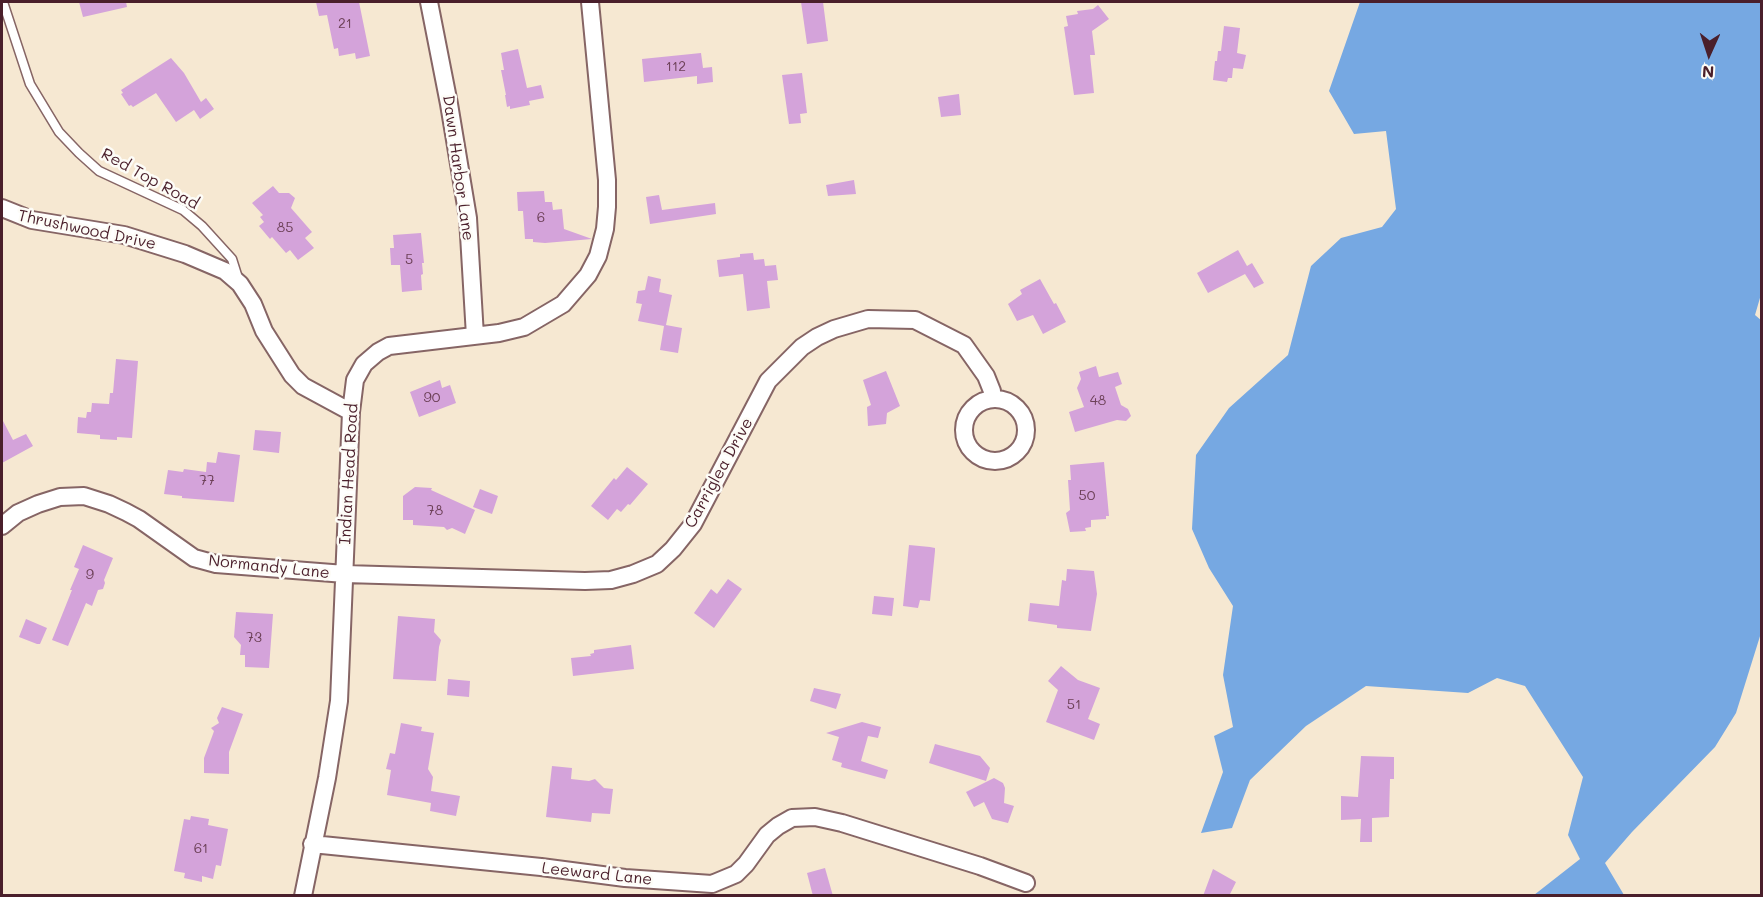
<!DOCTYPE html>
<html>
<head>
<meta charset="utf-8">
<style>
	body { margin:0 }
	#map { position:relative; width:1763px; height:897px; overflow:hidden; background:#f6e8d2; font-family:Mali,sans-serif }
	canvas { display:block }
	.frame { position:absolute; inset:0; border:3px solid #4a1f2b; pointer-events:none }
	.north { position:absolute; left:1679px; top:24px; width:60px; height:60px; -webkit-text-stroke:4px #fdfcf7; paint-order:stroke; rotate:183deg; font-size:16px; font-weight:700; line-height:24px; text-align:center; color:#4a1f2b }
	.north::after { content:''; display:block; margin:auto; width:21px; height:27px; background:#4a1f2b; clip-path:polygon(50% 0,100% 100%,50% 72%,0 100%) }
</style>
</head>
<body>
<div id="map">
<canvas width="1763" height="897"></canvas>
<div class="frame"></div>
<div class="north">N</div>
</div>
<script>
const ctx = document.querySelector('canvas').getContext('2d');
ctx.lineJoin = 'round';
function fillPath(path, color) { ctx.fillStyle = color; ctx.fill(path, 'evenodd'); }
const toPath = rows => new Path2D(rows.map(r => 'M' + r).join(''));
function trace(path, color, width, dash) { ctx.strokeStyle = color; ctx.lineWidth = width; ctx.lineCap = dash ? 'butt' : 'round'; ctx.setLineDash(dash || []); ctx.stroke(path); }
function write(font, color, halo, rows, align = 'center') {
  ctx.font = font + ' Mali,sans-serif'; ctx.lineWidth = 5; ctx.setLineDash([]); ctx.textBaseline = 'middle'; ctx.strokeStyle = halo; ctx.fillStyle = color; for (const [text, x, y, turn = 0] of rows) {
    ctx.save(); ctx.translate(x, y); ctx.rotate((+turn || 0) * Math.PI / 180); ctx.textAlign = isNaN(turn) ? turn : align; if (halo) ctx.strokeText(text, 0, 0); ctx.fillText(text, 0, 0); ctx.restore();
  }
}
fillPath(toPath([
	[1360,2,1761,2,1762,291,1755,315,1762,321,1761,633,1736,713,1715,747,1632,832,1605,863,1624,895,1534,895,1580,859,1568,835,1583,777,1525,686,1497,678,1468,693,1366,686,1306,726,1250,780,1232,828,1201,833,1223,772,1214,736,1233,727,1223,675,1233,606,1209,568,1192,529,1196,455,1229,408,1288,355,1311,266,1341,238,1382,227,1396,209,1386,131,1354,134,1329,91]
]), '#76a8e2');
fillPath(toPath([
	[79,2,126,2,127,7,83,17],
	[316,2,359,2,370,56,356,59,355,53,339,56,338,48,334,49,327,15,319,16],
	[801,2,823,2,828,41,807,44],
	[1098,5,1109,19,1092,31,1095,55,1090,55,1094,93,1074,95,1064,27,1068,26,1066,16,1078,14,1077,11,1093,9],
	[1224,26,1240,28,1237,53,1246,55,1243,69,1233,68,1232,78,1228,78,1227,82,1213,80,1215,61,1217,61,1218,51,1221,51],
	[518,49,527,88,541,85,544,98,529,101,530,105,510,109,510,106,507,107,505,95,506,95,501,70,504,70,501,53],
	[701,53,703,68,712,67,713,82,697,84,697,76,644,82,642,59],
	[171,58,184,73,201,102,206,98,214,109,200,119,194,110,176,122,156,93,133,107,131,105,129,106,121,94,123,93,121,90],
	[802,73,807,113,800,114,801,123,789,124,782,75],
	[959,94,961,115,941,117,938,97],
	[854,180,856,194,828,196,826,185],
	[273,186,279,193,289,193,295,198,291,208,312,232,305,238,314,248,298,260,290,250,286,253,272,237,270,239,259,226,264,222,260,217,263,215,252,203],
	[544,191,545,202,552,202,553,210,562,209,564,229,592,239,545,243,533,242,533,239,525,239,523,211,518,211,517,192],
	[659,195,662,210,715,203,716,214,650,224,646,197],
	[421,233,424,263,422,263,423,274,421,275,422,290,402,292,400,265,391,265,390,248,394,248,393,235],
	[1238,250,1247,266,1252,263,1264,283,1254,288,1245,274,1208,293,1197,273],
	[753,253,754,260,764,259,765,266,776,265,778,280,767,281,770,308,747,311,743,274,719,277,717,260,740,257,740,254],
	[648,276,661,279,659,292,672,295,666,325,682,328,678,353,660,350,664,326,638,321,642,304,636,303,638,291,645,290],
	[1040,279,1054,304,1056,303,1066,322,1043,334,1033,315,1017,321,1008,304,1022,294,1020,290],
	[116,359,138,361,132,438,117,437,117,440,100,439,100,435,77,433,78,417,86,418,87,412,91,412,92,403,109,404,110,393,113,393],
	[1096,366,1099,377,1118,372,1122,384,1115,387,1121,405,1128,409,1131,416,1126,421,1117,420,1075,432,1069,412,1084,407,1077,388,1081,379,1079,372],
	[886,371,900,406,887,413,886,424,868,426,867,407,871,405,863,380],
	[440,380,442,388,450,385,456,403,419,417,410,392],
	[2,419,13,440,26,434,33,446,2,463],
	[255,430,281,432,279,453,253,450],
	[218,452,240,455,234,502,182,498,182,496,164,494,168,470,183,472,184,469,206,472,207,462,216,463],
	[1104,462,1109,516,1106,516,1106,519,1091,520,1091,527,1085,528,1086,531,1070,532,1066,513,1070,510,1068,480,1071,480,1070,465],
	[627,467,648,484,630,505,628,504,621,512,617,509,608,520,591,506,614,478,616,480],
	[415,487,432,488,431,490,475,510,465,534,452,528,447,530,444,527,413,525,413,520,403,520,403,496],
	[480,489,498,496,492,514,473,507],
	[83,545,113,558,104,580,105,583,103,589,98,590,92,606,86,603,68,646,52,640,72,590,70,590,79,569,74,567],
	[909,545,930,547,935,548,935,551,930,601,920,600,918,608,903,606],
	[1067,569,1094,571,1097,594,1091,631,1057,628,1057,625,1028,621,1030,603,1059,606,1062,580,1066,581],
	[728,579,742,589,714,628,694,613,711,589,717,594],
	[874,596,894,598,892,616,872,614],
	[236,612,273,614,269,668,245,667,245,655,240,655,241,645,234,637],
	[398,616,435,619,434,632,441,640,439,647,436,681,393,679],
	[26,619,47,628,40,644,37,644,19,637],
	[631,645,634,669,573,676,571,658,591,656,590,654,594,653,594,650],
	[1061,666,1078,680,1100,688,1088,719,1100,724,1094,740,1046,722,1058,690,1048,681],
	[448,679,470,681,469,697,447,695],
	[814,688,841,694,836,709,810,701],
	[222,707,243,714,229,752,229,774,204,773,204,758,213,734,214,731,211,728,219,723,217,718],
	[862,722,881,727,878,738,868,736,861,761,888,770,885,779,841,767,842,763,832,760,839,737,826,733],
	[401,723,422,727,421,731,434,733,428,769,433,777,431,791,460,796,456,816,430,811,431,803,387,795,391,770,386,769,390,753,395,754],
	[935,744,980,756,990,768,986,781,929,763],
	[1361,756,1394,757,1394,779,1390,779,1389,817,1372,818,1372,842,1360,842,1361,819,1341,820,1341,796,1358,797],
	[552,766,572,768,571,779,589,781,595,779,604,788,613,789,610,814,592,813,591,822,546,817],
	[994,778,1003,783,1005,788,1004,803,1014,806,1008,823,992,819,984,802,974,807,966,792],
	[191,816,209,819,208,825,228,829,221,866,216,865,213,879,202,876,202,882,184,878,185,873,174,871,184,819,190,820],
	[825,868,833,896,813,896,807,873],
	[1213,869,1236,882,1229,896,1203,896]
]), '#d4a3da');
const service = toPath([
	[3,2,30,84,59,132,79,153,99,171,183,210,202,226,232,259,238,278]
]);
const minor = toPath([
	[429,2,449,104,468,218,475,336],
	[2,208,32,220,124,235,185,254,225,271,240,284,253,304,264,331,292,375,303,386,351,412],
	'964 430a31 31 0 1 1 62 0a31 31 0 1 1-62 0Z',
	[2,526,18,513,38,504,60,497,84,496,109,504,126,512,139,519,194,558,216,564,345,574,585,581,611,580,633,574,657,564,673,549,693,524,768,381,802,347,817,337,834,329,868,319,915,320,964,345,986,376,992,391,991,399],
	[312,844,541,867,625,878,712,884,736,874,746,864,767,835,778,826,792,818,815,817,842,823,980,866,1026,883],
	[303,896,327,778,339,701,351,412,355,380,364,364,378,352,389,346,499,333,524,327,563,304,588,275,598,256,605,229,607,207,607,180,590,2]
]);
trace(service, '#866565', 11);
trace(minor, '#866565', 20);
trace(service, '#fff', 8);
trace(minor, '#fff', 16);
write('14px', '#6c4057', null, [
	["21",345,24],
	["112",676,67],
	["6",541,218],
	["85",285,228],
	["5",409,260],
	["90",432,398],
	["48",1098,401],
	["77",207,481],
	["50",1087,496],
	["78",435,511],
	["9",90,575],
	["73",254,638],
	["51",1074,705],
	["61",201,849]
]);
write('16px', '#4a1f2b', '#fdfcf7', [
	["Dawn Harbor Lane",458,168,82],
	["Red Top Road",150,179,29],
	["Thrushwood Drive",87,230,12],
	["Carriglea Drive",719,473,-61],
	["Indian Head Road",349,474,-87],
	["Normandy Lane",269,567,6],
	["Leeward Lane",597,874,6]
]);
</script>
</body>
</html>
